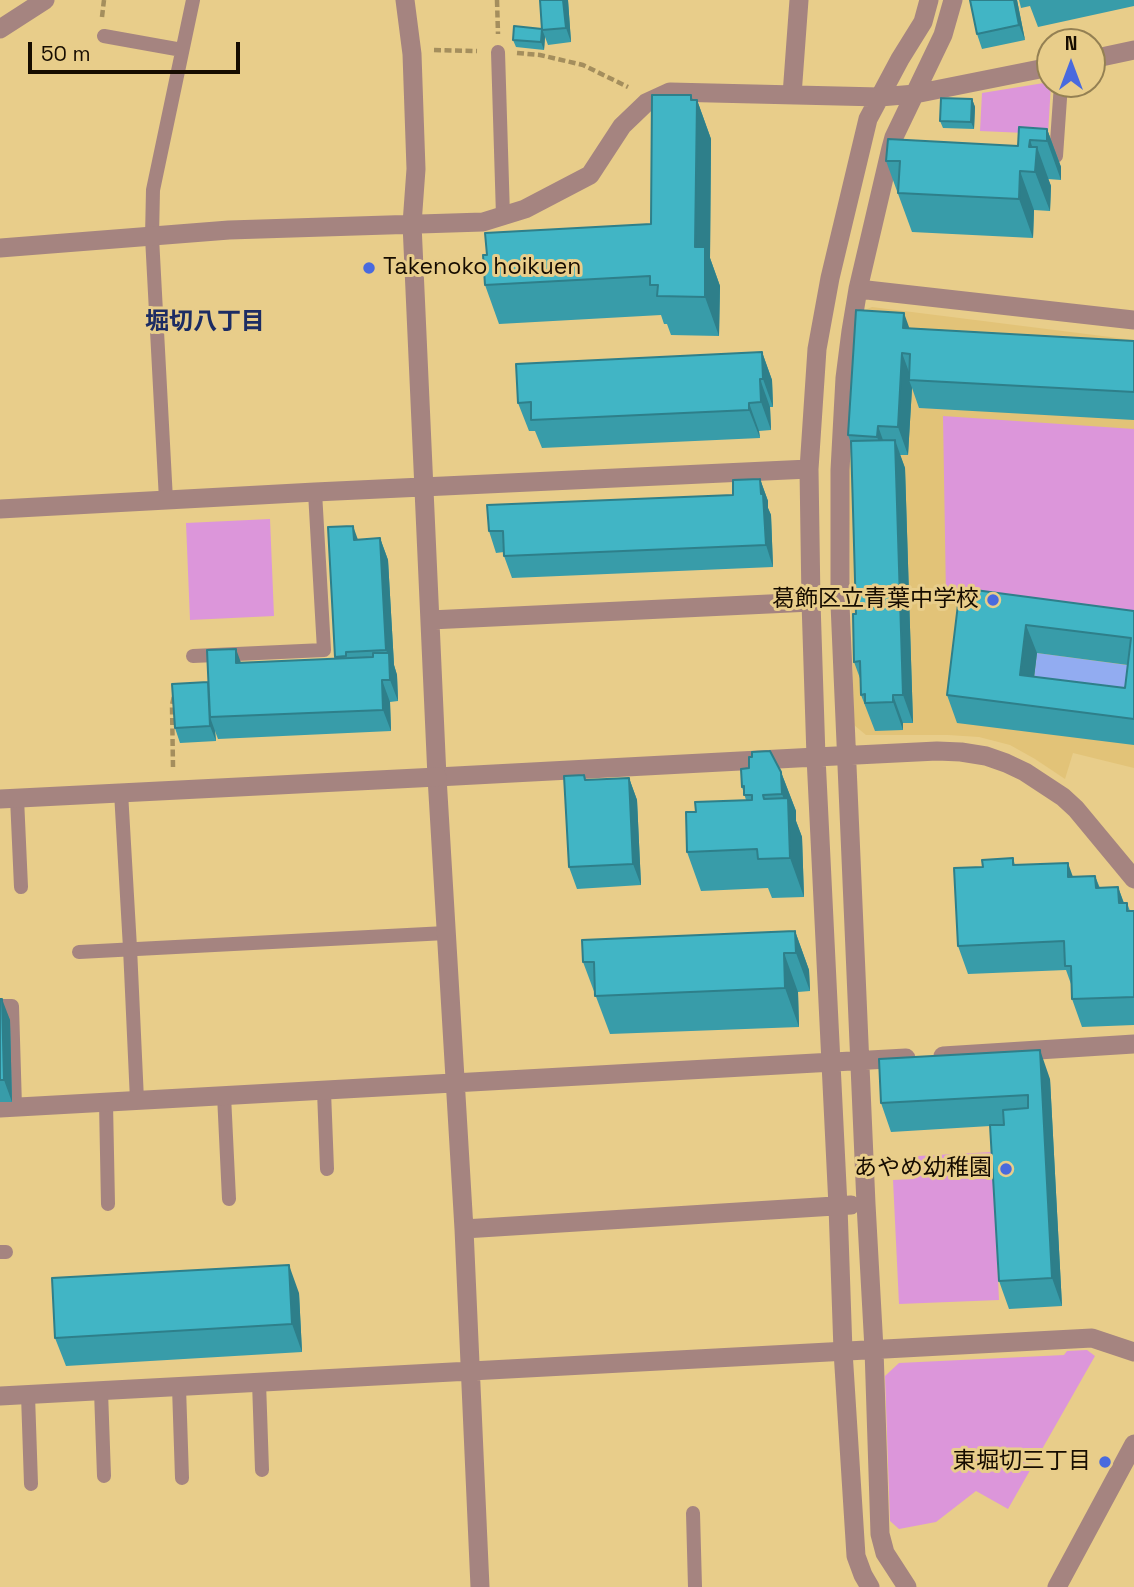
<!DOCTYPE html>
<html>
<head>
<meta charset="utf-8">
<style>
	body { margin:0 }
	#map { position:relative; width:1134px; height:1587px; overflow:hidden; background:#e8cd8a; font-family:"Space Grotesk",sans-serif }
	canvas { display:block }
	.north { position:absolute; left:1036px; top:28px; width:70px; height:70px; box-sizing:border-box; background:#e8cd8a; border:2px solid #948053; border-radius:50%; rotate:0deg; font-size:19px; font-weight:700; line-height:28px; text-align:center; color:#160c00 }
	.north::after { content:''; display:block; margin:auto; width:24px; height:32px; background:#496ade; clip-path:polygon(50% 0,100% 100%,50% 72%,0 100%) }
	.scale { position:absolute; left:28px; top:42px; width:212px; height:32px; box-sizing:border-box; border:4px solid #160c00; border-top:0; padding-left:9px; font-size:21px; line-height:24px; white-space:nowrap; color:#160c00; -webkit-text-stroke:5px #e8cd8a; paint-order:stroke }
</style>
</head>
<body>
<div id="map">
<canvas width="1134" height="1587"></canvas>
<div class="north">N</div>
<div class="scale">50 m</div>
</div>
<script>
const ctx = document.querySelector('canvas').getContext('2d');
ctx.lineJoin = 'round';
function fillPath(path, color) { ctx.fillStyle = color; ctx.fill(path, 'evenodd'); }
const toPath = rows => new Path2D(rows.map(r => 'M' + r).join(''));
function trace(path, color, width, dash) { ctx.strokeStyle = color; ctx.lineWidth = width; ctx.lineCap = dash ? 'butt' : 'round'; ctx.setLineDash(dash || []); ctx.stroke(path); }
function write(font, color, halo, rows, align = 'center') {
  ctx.font = font + ' "Space Grotesk","Noto Sans JP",sans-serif'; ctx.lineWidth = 6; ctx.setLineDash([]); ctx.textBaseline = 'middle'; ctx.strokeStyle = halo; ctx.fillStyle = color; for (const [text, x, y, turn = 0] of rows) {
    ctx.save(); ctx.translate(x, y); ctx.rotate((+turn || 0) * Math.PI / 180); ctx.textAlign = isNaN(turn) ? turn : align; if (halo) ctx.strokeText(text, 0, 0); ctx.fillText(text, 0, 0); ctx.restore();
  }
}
fillPath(toPath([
	[872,307,1134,340,1134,768,1073,753,1065,779,1035,759,1010,745,979,737,948,735,866,735,854,725,848,475,862,311]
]), '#e2c378');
fillPath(toPath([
	[1050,82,1051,84,1048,134,980,131,982,93],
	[943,416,1134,429,1134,621,946,597],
	[270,519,274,616,190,620,186,523],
	[992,1152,999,1300,899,1304,893,1180,914,1179,918,1156],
	[1087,1350,1095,1356,1008,1509,976,1491,936,1522,899,1529,890,1521,885,1376,899,1363,1064,1355,1067,1351]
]), '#dc96da');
fillPath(toPath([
	[1037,653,1134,666,1134,716,1031,703]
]), '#92acf1');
trace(toPath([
	[497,0,498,34],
	[102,17,104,0],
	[434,50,477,51],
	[517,53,540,55,583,65,628,87],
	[173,767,172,705,174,696]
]), '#a48e5d', 4.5, [7, 3.5]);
trace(toPath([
	[104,36,182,50],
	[498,52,503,216],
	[1040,155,1056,156,1061,84],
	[166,500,152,237,153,190,193,0],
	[193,656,324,650,315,492],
	[121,792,130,948,137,1100],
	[17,798,21,887],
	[79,952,446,933],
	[0,1006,12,1006,15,1107],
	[324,1091,327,1169],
	[224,1095,229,1199],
	[106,1103,108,1204],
	[0,1252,6,1252],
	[259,1382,262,1470],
	[179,1387,182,1478],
	[101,1391,104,1476],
	[28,1395,31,1484],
	[693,1513,695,1587]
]), '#a58480', 14);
trace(toPath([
	[405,0,412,54,416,169,412,224,437,777,464,1229,480,1587],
	[1092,59,1134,50],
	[792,95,799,0],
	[0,248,229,230,483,222,525,209,590,175,622,126,646,103,670,92,880,97,915,94,1050,67],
	[858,289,1134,320],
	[0,509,315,492,809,469],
	[430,620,811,602],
	[437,777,816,757,937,751,961,752,986,756,1006,763,1025,772,1063,797,1076,809,1134,879],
	[943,1056,1134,1044],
	[0,1108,906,1058],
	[464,1229,851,1205],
	[0,1396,1092,1338,1134,1352],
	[870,1587,863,1575,856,1556,843,1351,838,1206,816,757,811,602,809,469,817,349,830,278,868,119,900,59,923,22,929,0],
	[907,1587,885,1553,880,1534,874,1349,866,1204,840,604,840,470,845,378,851,331,858,289,891,148,894,137,943,35,953,0]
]), '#a58480', 19);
trace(toPath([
	[0,29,45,0],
	[0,799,437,777],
	[1057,1587,1134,1444]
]), '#a58480', 19);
fillPath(toPath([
	[540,0,568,0,571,42,548,45,545,37,544,50,516,47,513,40,542,29],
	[1017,0,1025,40,982,49,977,34],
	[1019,0,1134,0,1134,6,1038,27,1030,6,1021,8],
	[972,99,975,107,974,129,943,128,940,121],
	[692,100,697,100,711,139,710,258,720,286,719,336,671,335,667,324,664,324,661,315,499,324,485,285,651,224],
	[1047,129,1061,167,1061,180,1048,179,1051,186,1050,211,1034,210,1033,238,912,232,886,161,1018,146],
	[910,328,1134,341,1134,420,919,408,912,388,908,455,900,455,905,468,913,723,903,723,903,730,875,731,861,695,861,681,854,662,856,614,851,443,848,435],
	[762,352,772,380,773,407,770,407,771,430,759,431,760,438,542,448,535,431,529,431,518,403],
	[760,479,768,501,768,508,771,515,773,567,512,578,504,556,504,552,496,553,489,531,733,495],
	[380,538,388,560,394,665,397,675,398,701,390,702,391,731,218,739,215,731,216,741,180,743,175,728,209,685,241,663,336,659,335,657,358,540],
	[960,588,1134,611,1134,745,957,723,947,695],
	[1037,653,1128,665,1125,688,1034,677],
	[781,772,796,811,796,821,802,837,804,897,772,898,768,888,701,891,687,852,696,812,746,800,742,787],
	[584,775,586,780,629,778,637,800,641,885,577,889,569,867],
	[1013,858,1015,865,1073,876,1095,876,1100,888,1118,887,1124,903,1127,903,1130,911,1134,911,1134,1025,1082,1027,1072,999,1071,984,1066,970,968,974,958,946],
	[795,931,809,970,810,991,798,992,799,1027,610,1034,583,962],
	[0,999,10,1020,12,1102,0,1102],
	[1050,1079,1062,1306,1009,1309,999,1281,990,1126,891,1132,881,1103],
	[299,1293,302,1352,66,1366,55,1338]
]), '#389ca9');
fillPath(toPath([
	[563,0,568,0,571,42,566,28],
	[1014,0,1017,0,1025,40,1019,25],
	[542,29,545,37,544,50,541,42],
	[691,95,697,112,697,100,711,139,710,258,720,286,719,336,705,297,695,247],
	[972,99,975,107,974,129,971,122],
	[1047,129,1061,167,1061,180,1047,141],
	[1030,140,1036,158,1037,147,1051,186,1050,211,1035,172,1029,147],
	[1020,171,1034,210,1033,238,1019,199],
	[904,313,914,341,903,328],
	[762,352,772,380,773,407,763,379],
	[902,353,912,380,909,380,912,388,908,455,898,427],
	[760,379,770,407,771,430,761,402],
	[749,403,759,431,760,438,749,410],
	[878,426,888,454,888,465,877,437],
	[895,440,905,468,913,723,903,695],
	[760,479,768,501,768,508,771,515,773,567,766,545],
	[353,526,361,548,354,540],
	[380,538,388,560,394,665,397,675,398,701,390,680,390,660,386,650],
	[1026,625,1037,653,1031,703,1020,675],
	[236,649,244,671,236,663],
	[382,680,390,702,391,731,383,710],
	[208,682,210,717,215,731,216,741,210,726],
	[893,695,903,723,903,730,893,702],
	[781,772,796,811,796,821,802,837,804,897,790,858,788,810,782,794],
	[629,778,637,800,641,885,633,864],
	[1068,863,1078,891,1068,877],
	[1095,876,1105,904,1096,888],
	[1118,887,1128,915,1119,903],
	[795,931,809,970,810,991,796,953],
	[784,953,798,992,799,1027,785,988],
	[2,999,10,1020,12,1102,4,1080],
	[1040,1050,1050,1079,1062,1306,1052,1278],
	[289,1265,299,1293,302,1352,292,1324]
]), '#2e7f8a');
const building = toPath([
	[540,0,563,0,566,28,542,30,540,0],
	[970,0,1014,0,1019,25,977,34,970,0],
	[514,26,542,29,541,42,513,40,514,26],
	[652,95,691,95,691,100,697,100,695,247,705,247,705,297,657,296,658,285,650,285,650,276,485,285,483,255,487,255,485,233,651,224,652,95],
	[941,98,972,99,971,122,940,121,941,98],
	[1019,127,1047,129,1047,141,1030,140,1029,147,1037,147,1035,172,1020,171,1019,199,898,193,900,161,886,161,888,139,1018,146,1019,127],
	[856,310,904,313,903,328,1134,341,1134,392,909,380,910,354,902,353,898,427,878,426,877,437,848,435,856,310],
	[762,352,763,379,760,379,761,402,749,403,749,410,531,420,531,402,518,403,516,364,762,352],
	[895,440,903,695,893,695,893,702,865,703,865,694,861,695,860,661,854,662,853,614,856,614,851,441,895,440],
	[760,479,761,494,763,494,766,545,504,556,503,531,489,531,487,505,733,495,733,480,760,479],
	[353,526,354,540,380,538,386,650,346,652,346,656,335,657,328,527,353,526],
	[960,588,1134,611,1134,719,947,695,960,588],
	[1026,625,1131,638,1125,688,1020,675,1026,625],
	[236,649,236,663,373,657,373,653,389,653,390,680,382,680,383,710,210,717,207,650,236,649],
	[208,682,210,726,175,728,172,684,208,682],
	[770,751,781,772,782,794,763,795,764,799,788,798,790,858,758,859,757,849,687,852,686,812,696,812,695,802,752,800,752,795,744,795,744,786,742,787,741,769,749,768,749,757,752,757,752,752,770,751],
	[584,775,585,780,629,778,633,864,569,867,564,776,584,775],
	[1013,858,1013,865,1068,863,1068,877,1095,876,1096,888,1118,887,1119,903,1127,903,1127,911,1134,911,1134,997,1072,999,1071,966,1065,966,1064,941,958,946,954,868,983,867,982,860,1013,858],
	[795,931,796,953,784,953,785,988,595,996,594,962,583,962,582,940,795,931],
	[0,999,2,999,4,1080,0,1080,0,999],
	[1040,1050,1052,1278,999,1281,990,1125,1004,1125,1003,1110,1028,1108,1028,1095,881,1103,879,1059,1040,1050],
	[289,1265,292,1324,55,1338,52,1278,289,1265]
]);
fillPath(building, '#41b5c5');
trace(building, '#2e7f8a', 2);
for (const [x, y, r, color] of [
	[369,268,7,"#496ade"],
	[993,600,7,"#496ade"],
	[1006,1169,7,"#496ade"],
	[1105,1462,7,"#496ade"]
]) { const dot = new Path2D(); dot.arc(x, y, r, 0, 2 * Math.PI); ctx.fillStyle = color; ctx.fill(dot); trace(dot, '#e8cd8a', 2.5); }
write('23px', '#160c00', '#e8cd8a', [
	["Takenoko hoikuen",383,268,"left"],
	["葛飾区立青葉中学校",979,600],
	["あやめ幼稚園",992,1169],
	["東堀切三丁目",1091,1462]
], 'right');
write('bold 24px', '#1c2c63', '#e8cd8a', [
	["堀切八丁目",205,322]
]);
</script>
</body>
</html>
